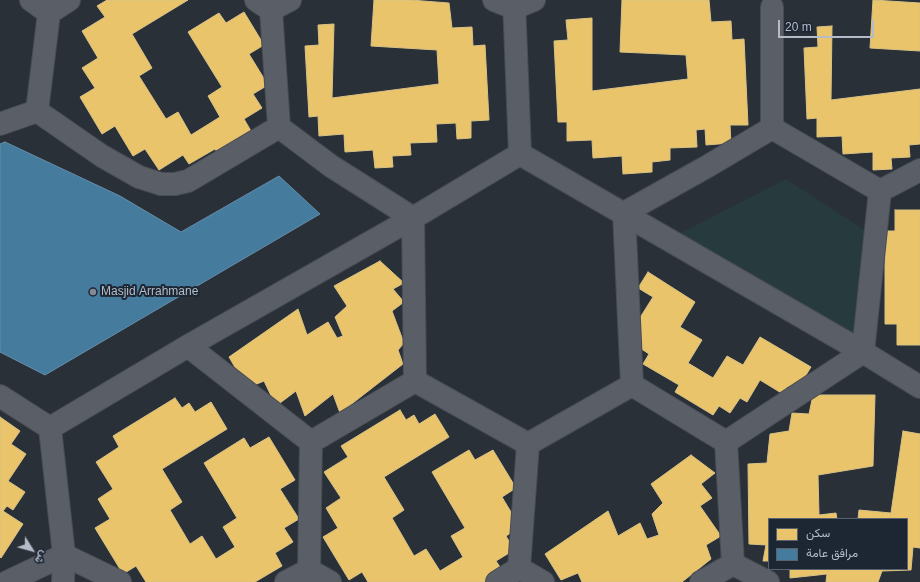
<!DOCTYPE html>
<html>
<head>
<meta charset="utf-8">
<style>
	body { margin:0 }
	#map { position:relative; width:920px; height:582px; overflow:hidden; background:#2a3038; font-family:Arial,Vazirmatn,sans-serif }
	canvas { display:block }
	.legend { position:absolute; left:768px; top:518px; width:140px; height:52px; box-sizing:border-box; background:#1d2633; border:1px solid #59626f; margin:0; padding:5px 7px; list-style:none; font-size:12px; color:#b4bcc9 }
	.legend li { display:flex; align-items:center; gap:8px; height:20px }
	.legend b { width:20px; border:1px solid #59626f }
	.north { position:absolute; left:12px; top:530px; width:40px; height:40px; -webkit-text-stroke:3px #1d2633; paint-order:stroke; rotate:127deg; font-size:11px; font-weight:700; line-height:16px; text-align:center; color:#b4bcc9 }
	.north::after { content:''; display:block; margin:auto; width:14px; height:18px; background:#b4bcc9; clip-path:polygon(50% 0,100% 100%,50% 72%,0 100%) }
	.scale { position:absolute; left:778px; top:20px; width:96px; height:18px; box-sizing:border-box; border:2px solid #b4bcc9; border-top:0; padding-left:5px; font-size:12px; line-height:14px; white-space:nowrap; color:#b4bcc9; -webkit-text-stroke:3px #1d2633; paint-order:stroke }
</style>
</head>
<body>
<div id="map">
<canvas width="920" height="582"></canvas>
<ul class="legend">
<li><b style="height:11px;background:#e9c46a"></b>سكن</li>
<li><b style="height:11px;background:#457b9d"></b>مرافق عامة</li>
</ul>
<div class="north">ش</div>
<div class="scale">20 m</div>
</div>
<script>
const ctx = document.querySelector('canvas').getContext('2d');
ctx.lineJoin = 'round';
function fillPath(path, color) { ctx.fillStyle = color; ctx.fill(path, 'evenodd'); }
const toPath = rows => new Path2D(rows.map(r => 'M' + r).join(''));
function trace(path, color, width, dash) { ctx.strokeStyle = color; ctx.lineWidth = width; ctx.lineCap = dash ? 'butt' : 'round'; ctx.setLineDash(dash || []); ctx.stroke(path); }
function write(font, color, halo, rows, align = 'center') {
  ctx.font = font + ' Arial,sans-serif'; ctx.lineWidth = 4; ctx.setLineDash([]); ctx.textBaseline = 'middle'; ctx.strokeStyle = halo; ctx.fillStyle = color; for (const [text, x, y, turn = 0] of rows) {
    ctx.save(); ctx.translate(x, y); ctx.rotate((+turn || 0) * Math.PI / 180); ctx.textAlign = isNaN(turn) ? turn : align; if (halo) ctx.strokeText(text, 0, 0); ctx.fillText(text, 0, 0); ctx.restore();
  }
}
fillPath(toPath([
	[786,179,869,233,857,342,675,236]
]), '#273a3e');
const homes = toPath([
	[107,0,188,0,132,34,152,68,139,76,166,119,178,112,191,135,220,117,208,96,222,87,188,32,219,13,226,23,244,12,264,45,249,54,268,85,253,94,262,108,244,119,251,131,217,152,215,149,189,164,183,155,159,170,145,149,133,156,115,126,102,134,80,97,95,88,82,68,98,58,82,31,105,17,97,6,107,0],
	[374,0,410,0,449,3,452,28,472,27,473,46,485,45,489,120,471,121,471,138,457,139,456,123,436,124,437,142,410,143,411,155,392,156,393,167,375,168,373,150,345,152,344,134,319,136,318,116,309,117,305,46,319,45,318,25,334,24,332,98,439,84,437,50,371,46,374,0],
	[622,0,709,0,711,22,731,21,732,40,744,39,748,125,730,125,731,143,706,145,705,129,696,130,697,147,670,148,670,160,652,162,652,172,623,174,622,156,593,158,592,140,567,141,567,122,558,122,554,41,568,40,566,20,592,18,592,91,688,79,686,55,620,52,622,0],
	[873,0,920,3,920,51,870,48,873,0],
	[832,26,831,100,920,89,920,144,909,145,910,157,891,158,892,169,873,170,873,152,843,154,842,136,817,137,817,118,807,119,804,48,818,47,817,27,832,26],
	[895,210,920,210,920,345,897,345,897,324,885,324,885,231,895,231,895,210],
	[380,261,404,283,393,289,404,302,392,311,404,343,398,350,403,364,340,413,333,394,305,416,296,391,276,406,264,381,247,388,229,357,298,309,307,335,328,322,337,338,343,336,335,317,347,306,334,286,380,261],
	[648,272,695,302,680,327,702,340,688,363,713,378,727,356,743,365,760,337,811,367,796,391,788,386,783,394,760,380,747,402,740,398,730,413,719,406,713,415,675,392,679,385,643,364,649,354,631,342,636,324,653,297,638,288,648,272],
	[813,395,875,395,873,466,818,475,819,515,836,513,837,519,769,519,769,561,763,561,766,545,749,544,748,464,767,463,770,434,789,431,792,413,809,414,813,395],
	[175,398,182,408,189,403,195,412,211,402,227,429,162,469,182,502,170,510,190,544,202,536,216,559,235,547,223,527,237,518,204,463,244,438,250,448,269,437,295,480,280,489,299,519,284,528,293,542,275,553,282,566,255,582,146,582,136,566,123,574,95,528,110,519,98,499,113,489,96,462,119,447,113,436,175,398],
	[400,410,406,420,414,415,419,424,435,414,449,437,384,477,404,510,392,518,414,556,426,549,440,571,463,557,451,536,465,528,432,472,469,450,475,460,493,450,516,488,502,497,520,527,506,536,514,550,496,561,504,573,490,582,368,582,362,572,349,580,323,537,338,528,326,508,341,498,324,472,348,457,341,446,400,410],
	[0,417,20,431,11,444,26,454,8,481,25,492,13,510,7,506,3,511,23,524,1,558,0,557,0,417],
	[903,431,920,434,920,548,913,547,911,570,882,571,878,582,826,582,827,574,790,578,790,569,907,569,907,519,858,519,859,510,891,513,903,431],
	[691,455,715,473,701,484,712,498,700,506,721,536,706,545,711,559,682,582,582,582,578,573,561,580,545,554,608,511,618,536,640,523,647,539,659,535,652,514,663,503,651,484,691,455]
]);
fillPath(homes, '#e9c46a');
trace(homes, '#d9c286', 1);
const public = toPath([
	[5,142,120,196,181,232,279,176,320,214,45,375,0,352,0,144,5,142]
]);
fillPath(public, '#457b9d');
trace(public, '#668eaa', 1);
const minor = toPath([
	[31,0,49,13],
	[256,0,271,10],
	[494,0,514,8,534,0],
	[514,0,520,154],
	[772,7,772,128],
	[271,10,279,127,331,166,413,218,415,381],
	[271,10,290,0],
	[37,111,102,156,139,177,161,184,175,184,188,181,279,127],
	[37,111,49,13,69,0],
	[0,124,37,111],
	[772,128,880,191],
	[520,154,863,352,920,387],
	[188,346,311,442],
	[415,381,528,444],
	[632,385,624,213,708,166,772,128],
	[632,385,726,442],
	[0,396,50,428],
	[50,428,188,346,413,218,520,154],
	[50,428,64,555,63,582],
	[311,442,415,381],
	[726,442,863,352,880,191,920,170],
	[726,442,733,564],
	[528,444,632,385],
	[733,564,768,582],
	[519,568,528,444],
	[519,568,543,582],
	[309,570,330,582],
	[7,582,64,555,120,582],
	[286,582,309,570,311,442],
	[497,582,519,568],
	[701,582,733,564]
]);
trace(minor, '#484c53', 24);
trace(minor, '#5a5e66', 22);
for (const [x, y, r, color] of [
	[93,292,4,"#848b96"]
]) { const dot = new Path2D(); dot.arc(x, y, r, 0, 2 * Math.PI); ctx.fillStyle = color; ctx.fill(dot); trace(dot, '#1d2633', 1.5); }
write('12px', '#b4bcc9', '#1d2633', [
	["Masjid Arrahmane",101,292]
], 'left');
</script>
</body>
</html>
